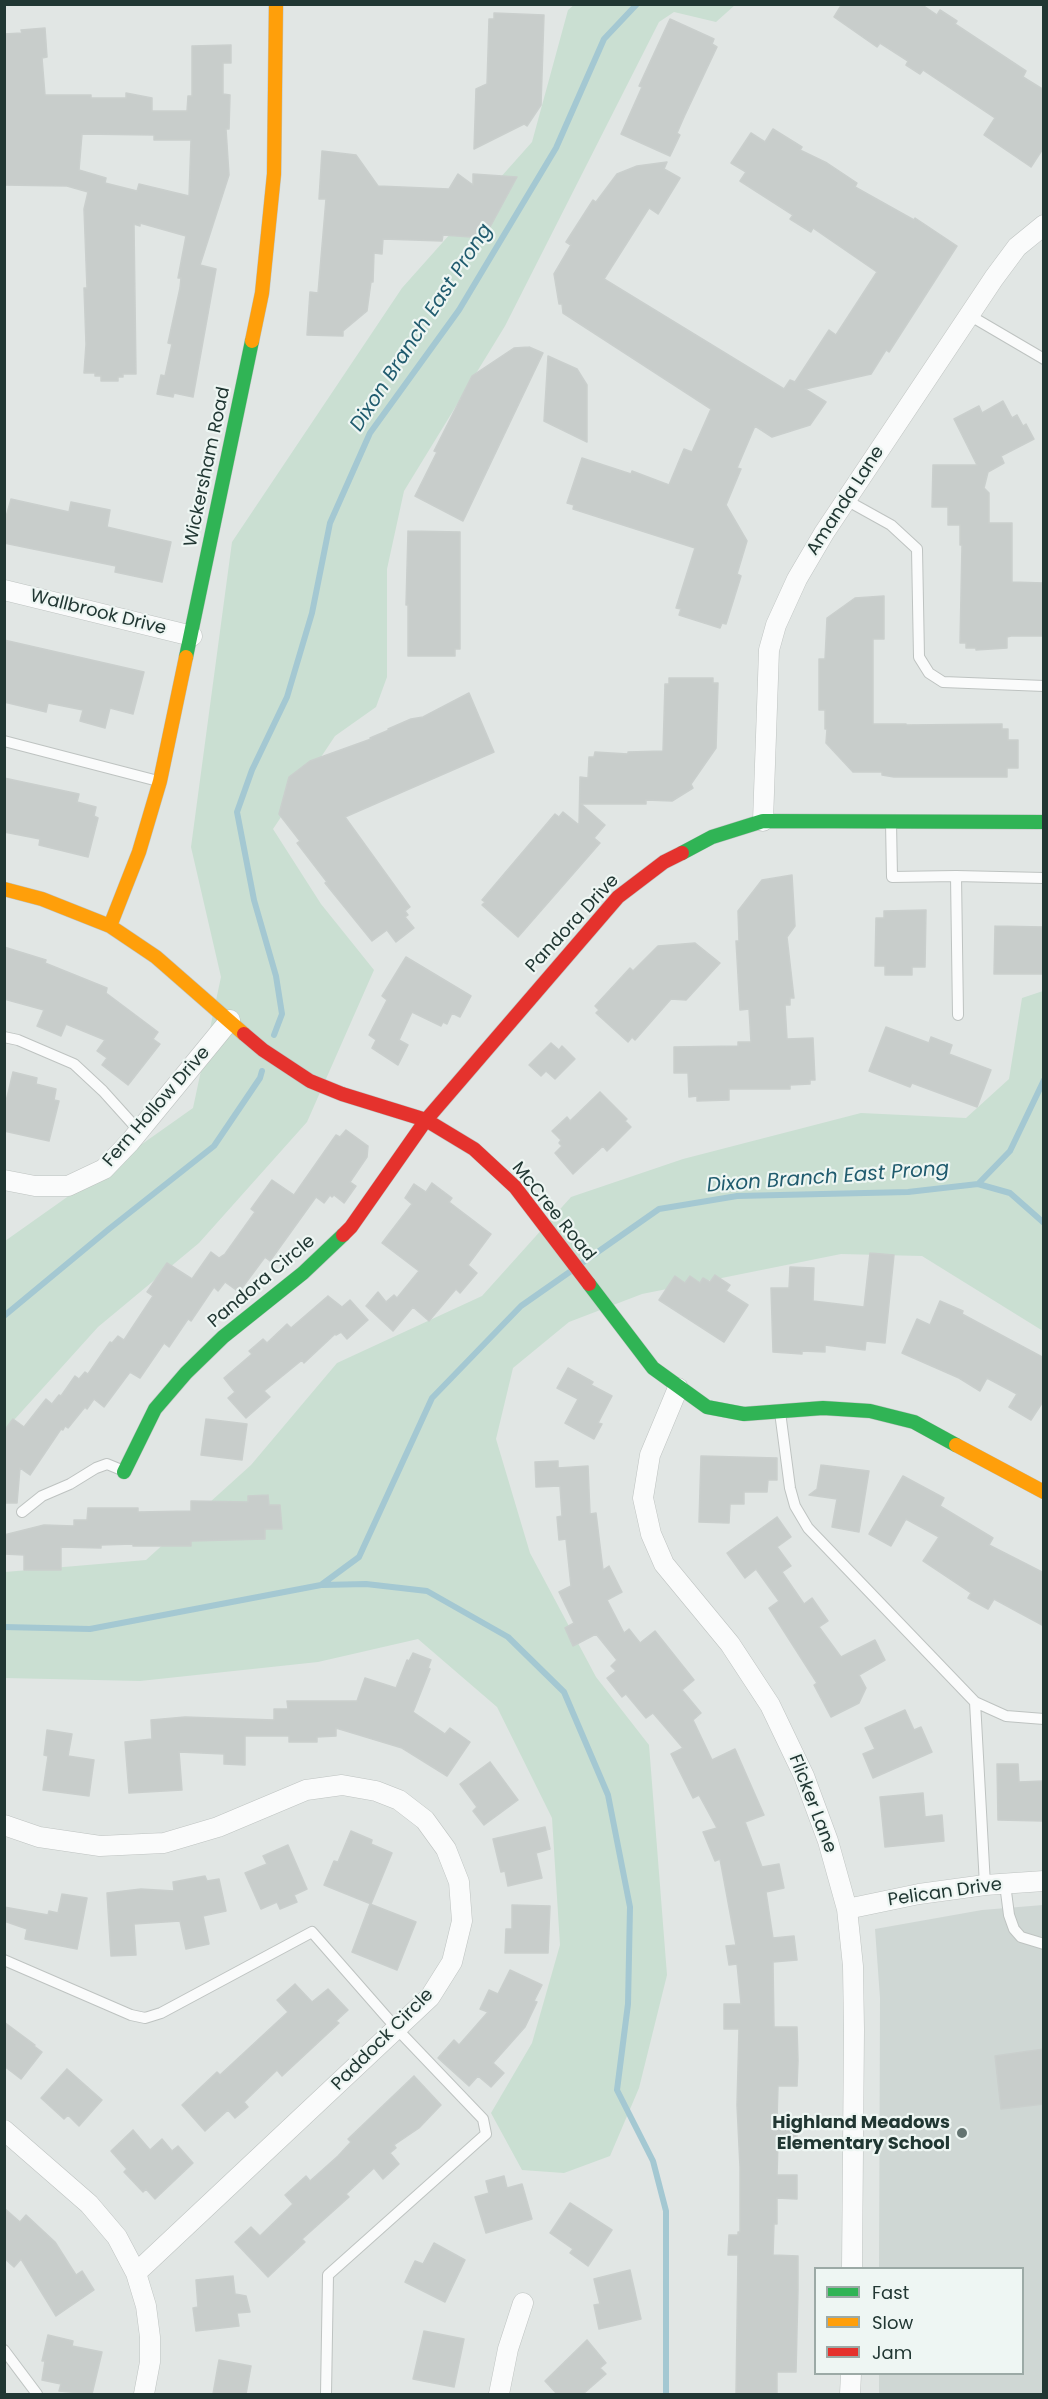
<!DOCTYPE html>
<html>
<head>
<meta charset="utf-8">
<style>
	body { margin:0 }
	#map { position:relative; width:1048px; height:2399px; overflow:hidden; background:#e1e6e4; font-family:Poppins,sans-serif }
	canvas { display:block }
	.frame { position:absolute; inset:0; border:6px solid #213733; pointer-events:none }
	.legend { position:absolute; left:814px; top:2267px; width:210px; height:108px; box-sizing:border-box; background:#eef6f3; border:2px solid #9caaa6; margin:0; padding:8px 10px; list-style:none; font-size:18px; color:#213733 }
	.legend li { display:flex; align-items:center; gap:12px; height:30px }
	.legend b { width:30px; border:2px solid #9caaa6 }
</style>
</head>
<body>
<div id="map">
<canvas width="1048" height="2399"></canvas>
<div class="frame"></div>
<ul class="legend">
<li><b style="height:8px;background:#30b455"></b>Fast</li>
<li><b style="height:8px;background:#ff9f0a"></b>Slow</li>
<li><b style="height:8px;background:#e5322d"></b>Jam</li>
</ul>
</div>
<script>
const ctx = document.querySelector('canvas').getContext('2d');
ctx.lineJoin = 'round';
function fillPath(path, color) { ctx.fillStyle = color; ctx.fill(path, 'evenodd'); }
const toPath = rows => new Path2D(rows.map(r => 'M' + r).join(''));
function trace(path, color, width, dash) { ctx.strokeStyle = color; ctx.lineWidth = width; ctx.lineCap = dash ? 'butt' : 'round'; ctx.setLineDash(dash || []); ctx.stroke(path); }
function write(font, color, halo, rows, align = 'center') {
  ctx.font = font + ' Poppins,sans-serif'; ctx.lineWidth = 4.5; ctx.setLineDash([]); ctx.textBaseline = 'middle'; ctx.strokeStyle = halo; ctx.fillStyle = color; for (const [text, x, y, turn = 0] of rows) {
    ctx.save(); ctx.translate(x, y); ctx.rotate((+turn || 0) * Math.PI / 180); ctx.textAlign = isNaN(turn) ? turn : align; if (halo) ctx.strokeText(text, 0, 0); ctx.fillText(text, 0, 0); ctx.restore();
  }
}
fillPath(toPath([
	[1043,1905,1043,2394,879,2394,879,2374,1022,2374,1022,2268,879,2268,880,1998,875,1929,982,1910]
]), '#cfd7d4');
fillPath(toPath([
	[575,4,735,5,716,22,674,12,659,22,505,326,404,491,387,569,387,677,376,707,335,736,273,829,321,904,374,970,307,1122,199,1243,98,1327,5,1430,5,1241,193,1108,221,977,191,847,232,542,402,288,532,142,568,10],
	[1043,991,1043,1331,922,1256,841,1254,642,1294,569,1322,513,1368,496,1439,530,1553,596,1677,649,1745,667,1975,639,2088,610,2156,564,2173,522,2170,491,2113,532,2043,560,1945,552,1818,497,1707,418,1639,318,1662,140,1681,5,1678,5,1572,146,1560,251,1465,337,1363,482,1296,571,1197,683,1159,861,1113,966,1118,1009,1079,1022,998]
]), '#cadfd2');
trace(toPath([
	[274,1035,282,1014,276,976,254,900,237,812,252,770,287,697,312,613,330,523,370,433,459,310,556,148,604,39,637,4],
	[978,1184,1010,1193,1044,1223],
	[582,1263,659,1209,737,1196,908,1192,978,1184,1010,1151,1044,1080],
	[4,1316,109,1229,214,1146,260,1078,262,1071],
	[322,1585,366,1584,427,1591,508,1637,564,1692,608,1795,630,1907,628,2004,617,2090,653,2161,666,2211,666,2394],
	[4,1627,90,1629,321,1585,359,1557,432,1398,521,1306,571,1271]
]), '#a4c8d2', 6);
const building = toPath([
	[842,4,921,4,937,15,940,10,957,21,955,24,1026,71,1023,77,1044,90,1044,147,1031,167,984,135,995,118,923,70,920,74,906,65,908,61,880,43,877,47,834,17,842,4],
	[494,13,544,15,541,105,527,126,524,124,474,149,476,89,487,84,489,19,494,19,494,13],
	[670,19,714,39,712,44,717,47,684,117,677,133,680,135,670,156,621,134,642,87,639,86,670,19],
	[45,28,47,57,42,58,45,95,91,95,91,98,126,98,126,93,152,98,152,111,187,111,188,96,192,96,192,46,231,45,231,63,223,63,223,94,230,95,229,129,226,129,229,175,200,265,216,269,193,397,174,393,173,397,157,394,161,375,165,376,172,344,168,343,180,288,181,278,178,278,186,236,140,223,140,226,134,224,136,374,123,374,123,377,118,377,118,381,101,381,101,376,95,376,95,373,84,373,86,344,84,288,87,288,84,209,88,192,67,186,4,185,4,34,22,33,21,30,45,28],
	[82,134,154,135,154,140,191,140,189,196,139,184,137,191,105,183,106,178,79,170,82,134],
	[773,129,802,147,800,150,827,163,857,183,855,187,914,220,915,218,957,246,889,352,886,350,871,374,805,389,826,402,810,425,772,437,755,426,737,468,741,469,726,505,747,541,737,574,741,576,726,624,722,623,720,628,679,615,681,609,676,608,695,548,573,509,574,505,567,503,582,458,631,474,632,471,669,485,684,449,692,452,711,409,563,313,562,304,559,304,554,274,571,245,566,242,593,200,596,202,617,174,637,166,667,162,664,169,680,178,658,214,649,208,604,279,784,389,790,380,795,382,829,330,836,335,877,272,813,228,811,232,790,219,793,215,740,181,746,172,731,163,751,133,765,142,773,129],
	[322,151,356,155,378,186,449,189,458,174,473,185,473,174,517,177,490,227,471,237,443,235,442,241,383,239,382,254,374,253,373,282,371,282,367,311,343,331,343,336,307,335,310,292,318,293,326,199,319,199,322,151],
	[529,347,543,353,463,521,415,496,437,452,434,451,472,376,514,348,529,347],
	[548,356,577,369,587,385,587,442,544,421,548,356],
	[1003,401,1012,418,1017,415,1023,426,1026,424,1034,439,1001,456,1004,463,988,472,984,488,989,493,989,523,1012,523,1012,582,1044,583,1044,636,1011,636,1007,637,1007,648,976,650,976,648,966,648,966,643,960,643,962,545,960,545,960,525,948,525,948,507,932,507,933,465,977,465,954,419,979,406,982,413,1003,401],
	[11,499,69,512,71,502,110,510,107,527,171,542,162,582,115,572,116,566,4,543,4,524,11,499],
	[408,531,460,532,460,649,455,649,455,656,408,656,408,605,406,605,408,531],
	[884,596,884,639,873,639,873,724,906,724,906,725,1002,724,1002,729,1008,729,1008,740,1018,740,1018,768,1007,768,1007,777,894,777,882,775,882,772,853,772,826,743,827,729,825,729,825,710,819,710,819,659,825,659,827,618,855,598,884,596],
	[4,640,144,672,133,714,110,708,105,728,80,721,83,710,48,703,46,712,4,702,4,640],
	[669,678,713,678,713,683,718,683,716,748,691,784,693,788,672,801,646,800,646,804,581,804,605,825,594,838,600,843,518,937,482,905,485,902,482,900,555,814,559,817,563,812,579,825,580,777,588,778,589,757,594,757,595,752,628,754,628,752,663,751,665,684,669,684,669,678],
	[469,693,494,752,345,817,410,907,405,911,408,915,405,917,414,928,396,942,387,930,372,941,325,883,327,882,297,843,300,841,279,814,289,777,310,761,371,739,370,738,389,730,388,729,411,719,423,717,469,693],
	[4,778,79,794,77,802,96,807,94,816,98,818,88,857,39,845,40,839,4,832,4,778],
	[792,875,795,926,787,937,794,998,790,998,790,1005,785,1005,787,1039,813,1038,815,1080,810,1080,810,1084,790,1085,790,1089,729,1089,729,1100,697,1101,697,1096,689,1097,688,1073,674,1073,674,1047,738,1046,738,1042,751,1042,749,1009,740,1010,736,941,739,941,738,911,762,880,792,875],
	[926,910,925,967,912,967,912,975,885,975,885,966,875,966,876,918,884,918,884,911,926,910],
	[995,926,1044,927,1044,974,994,974,995,926],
	[695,943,720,963,686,1000,671,999,635,1040,632,1037,628,1042,596,1013,599,1010,595,1006,618,981,630,968,633,971,658,946,695,943],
	[4,947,46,960,45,963,107,988,106,993,158,1032,153,1039,160,1044,128,1085,102,1065,107,1058,97,1051,105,1040,66,1024,61,1036,37,1026,44,1010,4,999,4,947],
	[406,957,471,996,460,1017,452,1013,447,1024,443,1022,441,1026,412,1012,399,1040,408,1045,398,1065,372,1048,376,1040,369,1035,387,1000,382,996,406,957],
	[886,1027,929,1043,931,1037,952,1045,949,1054,991,1070,977,1107,912,1083,910,1087,869,1071,886,1027],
	[551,1043,559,1050,562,1046,575,1059,555,1079,546,1071,541,1076,529,1065,551,1043],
	[13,1072,37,1078,36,1084,56,1089,54,1100,59,1101,49,1141,4,1131,4,1110,13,1072],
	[600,1092,627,1119,625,1121,631,1127,607,1151,603,1146,573,1174,555,1153,562,1146,559,1143,561,1140,552,1131,567,1117,570,1121,600,1092],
	[346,1130,368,1146,367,1157,350,1182,356,1186,344,1203,334,1195,332,1197,330,1195,324,1203,316,1197,270,1261,265,1257,239,1292,225,1282,218,1291,214,1287,191,1321,188,1319,169,1347,164,1343,140,1378,130,1372,104,1407,94,1399,87,1409,85,1407,68,1428,65,1426,63,1430,61,1429,30,1475,20,1468,17,1503,4,1503,4,1431,13,1419,24,1427,46,1399,52,1404,59,1395,61,1396,75,1376,79,1379,85,1372,88,1374,110,1342,112,1343,118,1336,124,1340,153,1296,147,1292,167,1263,192,1279,211,1252,219,1258,225,1254,255,1212,251,1209,272,1180,294,1195,336,1135,340,1137,346,1130],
	[432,1183,452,1198,449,1202,491,1234,468,1265,477,1273,460,1293,456,1289,429,1321,413,1307,393,1331,366,1306,378,1292,386,1302,394,1295,397,1298,419,1271,382,1243,412,1204,405,1198,414,1184,426,1192,432,1183],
	[870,1253,894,1255,885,1343,866,1341,865,1350,825,1345,825,1352,802,1351,802,1354,773,1352,771,1288,789,1288,790,1267,814,1268,813,1301,864,1307,870,1253],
	[715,1275,730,1285,726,1291,748,1305,724,1342,659,1300,675,1276,685,1283,690,1276,700,1283,703,1278,710,1282,715,1275],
	[328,1296,342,1307,350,1300,368,1320,347,1339,341,1332,336,1335,335,1334,304,1363,302,1360,264,1391,270,1397,246,1418,228,1398,235,1392,224,1378,252,1354,249,1351,263,1339,267,1343,287,1324,291,1328,328,1296],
	[940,1301,963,1311,962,1314,1044,1358,1044,1400,1031,1420,1009,1407,1017,1394,987,1378,980,1391,959,1378,902,1353,917,1319,930,1325,940,1301],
	[568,1368,593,1382,591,1385,612,1396,598,1423,602,1424,594,1439,565,1423,578,1399,557,1388,568,1368],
	[206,1419,247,1424,242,1460,201,1455,206,1419],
	[701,1456,777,1458,777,1480,768,1480,767,1492,744,1492,744,1504,730,1504,729,1523,699,1522,701,1456],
	[558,1461,558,1468,588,1466,590,1514,596,1513,603,1570,609,1566,622,1592,607,1600,624,1633,629,1629,640,1643,655,1631,694,1680,682,1690,701,1713,693,1720,712,1760,735,1749,764,1815,745,1822,762,1867,779,1864,784,1888,766,1892,773,1938,794,1936,797,1960,773,1962,774,2027,797,2027,798,2061,797,2086,778,2086,777,2118,797,2118,797,2142,778,2142,777,2175,797,2175,797,2199,777,2198,777,2224,774,2224,773,2255,798,2256,798,2289,796,2372,777,2372,777,2394,736,2394,738,2255,728,2255,729,2235,738,2235,738,2232,740,2232,740,2167,737,2105,739,2029,724,2029,724,2004,741,2004,737,1964,729,1965,726,1946,736,1945,720,1859,715,1861,703,1832,717,1828,699,1795,693,1798,671,1754,683,1748,653,1713,646,1718,626,1694,622,1697,607,1678,616,1671,611,1666,617,1660,596,1634,573,1646,565,1628,574,1623,559,1592,571,1586,566,1539,559,1540,557,1517,562,1516,560,1486,536,1487,535,1462,558,1461],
	[821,1465,869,1471,859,1532,832,1527,837,1499,809,1495,817,1489,821,1465],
	[903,1476,944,1498,940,1506,993,1538,989,1545,1044,1573,1044,1626,994,1599,988,1609,968,1598,971,1593,923,1561,939,1537,906,1519,891,1546,869,1534,903,1476],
	[268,1495,269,1505,280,1505,282,1529,265,1529,265,1539,191,1541,191,1546,133,1546,133,1544,101,1545,101,1548,61,1547,61,1570,24,1570,24,1555,4,1554,4,1535,44,1525,74,1526,74,1520,87,1520,88,1508,138,1508,138,1512,191,1511,191,1501,248,1502,248,1496,268,1495],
	[777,1517,791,1537,777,1547,791,1566,782,1572,804,1604,812,1598,828,1621,819,1627,841,1657,875,1640,885,1660,859,1675,866,1688,859,1703,831,1717,814,1685,817,1683,769,1608,779,1601,756,1569,745,1578,727,1553,777,1517],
	[413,1653,431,1660,428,1668,430,1669,413,1712,445,1734,450,1728,470,1742,447,1776,402,1748,336,1728,336,1736,317,1737,317,1742,289,1742,289,1736,245,1736,245,1765,224,1764,224,1754,179,1752,182,1790,129,1793,125,1742,152,1739,151,1720,185,1717,274,1720,274,1709,288,1709,287,1701,357,1701,365,1678,396,1688,407,1660,409,1661,413,1653],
	[905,1710,914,1730,921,1727,932,1752,873,1778,863,1754,875,1749,865,1728,905,1710],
	[47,1730,72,1734,68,1756,94,1760,89,1796,43,1790,48,1756,44,1755,47,1730],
	[490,1762,518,1800,484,1825,473,1811,477,1807,460,1784,490,1762],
	[997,1764,1018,1764,1019,1782,1044,1781,1044,1821,998,1820,997,1764],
	[923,1793,925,1817,942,1815,944,1841,885,1847,880,1797,923,1793],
	[545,1827,550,1849,536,1853,542,1878,508,1886,505,1871,501,1872,493,1839,545,1827],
	[351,1831,372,1840,371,1844,392,1853,371,1904,324,1885,334,1861,338,1862,351,1831],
	[288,1845,307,1889,294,1895,297,1902,280,1909,277,1902,261,1909,245,1873,267,1864,263,1856,288,1845],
	[205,1876,207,1881,219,1879,226,1911,203,1916,209,1944,186,1949,180,1921,134,1924,136,1955,111,1956,107,1893,141,1889,174,1891,173,1882,205,1876],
	[62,1894,87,1898,77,1949,25,1939,27,1929,4,1921,4,1907,48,1915,49,1911,58,1913,62,1894],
	[370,1904,416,1922,397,1970,352,1952,370,1904],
	[512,1905,550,1906,548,1953,505,1953,506,1929,512,1929,512,1905],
	[510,1970,542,1985,534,2001,537,2002,525,2027,493,2063,504,2073,491,2087,478,2076,469,2086,438,2058,454,2040,459,2045,488,2012,480,2009,489,1990,498,1994,510,1970],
	[295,1984,312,2002,328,1989,348,2010,336,2021,339,2023,282,2076,277,2070,244,2102,248,2107,235,2118,228,2110,205,2131,182,2105,217,2072,220,2075,288,2012,277,2000,295,1984],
	[4,2022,35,2045,34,2046,42,2052,21,2079,4,2066,4,2022],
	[1044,2049,1044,2104,1001,2109,995,2056,1044,2049],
	[67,2069,102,2100,79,2126,68,2115,64,2119,41,2098,67,2069],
	[414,2076,441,2105,419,2128,394,2145,396,2148,390,2153,399,2164,383,2179,374,2168,346,2194,349,2197,302,2239,305,2242,268,2277,235,2242,251,2227,260,2236,293,2204,285,2195,306,2176,310,2181,338,2156,351,2142,348,2139,414,2076],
	[133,2130,150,2150,162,2139,172,2151,178,2146,193,2163,155,2199,146,2189,143,2192,124,2172,127,2169,111,2151,133,2130],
	[504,2176,507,2188,522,2184,532,2219,486,2233,475,2197,489,2193,486,2181,504,2176],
	[570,2203,612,2230,588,2266,570,2253,573,2249,550,2233,570,2203],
	[4,2208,20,2222,26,2215,55,2242,76,2275,82,2271,94,2290,56,2316,21,2259,14,2267,4,2258,4,2208],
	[434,2243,465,2260,445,2302,405,2282,415,2261,423,2264,434,2243],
	[630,2270,641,2319,599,2329,594,2305,600,2304,594,2279,630,2270],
	[233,2276,235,2294,246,2296,250,2312,237,2313,239,2326,196,2331,193,2308,198,2307,196,2280,233,2276],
	[424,2331,464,2339,454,2387,413,2379,424,2331],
	[48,2335,73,2341,72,2346,102,2352,92,2394,59,2391,61,2384,42,2380,45,2361,42,2361,48,2335],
	[587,2340,606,2363,600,2368,606,2374,583,2394,557,2394,545,2381,587,2340],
	[219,2360,251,2366,246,2394,213,2394,219,2360]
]);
fillPath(building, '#c8cdcb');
trace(building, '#cacfcd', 1.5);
const lane = toPath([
	[969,315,1044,359],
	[846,500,891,525,917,549,919,657,929,673,943,682,1044,686],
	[4,741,158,781],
	[891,822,892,877,956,876,958,1015],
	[956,876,1044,878],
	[4,1037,18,1040,74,1064,103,1091,139,1131],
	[780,1412,790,1488,795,1506,808,1528,975,1702,985,1885],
	[22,1512,42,1496,70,1484,96,1468,107,1464,124,1471],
	[975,1702,1006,1716,1044,1719],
	[1005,1884,1009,1915,1014,1929,1021,1937,1044,1944],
	[4,1960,131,2015,145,2018,161,2013,312,1932,397,2029,483,2119,486,2134,328,2275,326,2394],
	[4,2350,37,2394]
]);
const street = toPath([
	[4,590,192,636],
	[763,821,769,650,776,625,797,579,824,533,994,278,1017,247,1044,225],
	[4,1180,35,1186,68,1186,104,1169,130,1142,230,1020],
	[678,1388,650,1455,643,1498,651,1534,664,1564,730,1644,770,1705,804,1776,828,1841,847,1909,853,1966,854,2030,852,2268],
	[4,1825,39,1837,100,1846,164,1843,218,1827,306,1790,342,1785,376,1791,399,1800,425,1820,446,1849,459,1882,462,1921,452,1962,430,1997,136,2273],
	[847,1909,919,1894,985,1885,1044,1881],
	[4,2130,89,2204,117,2237,136,2273,146,2306,150,2337,150,2362,144,2394],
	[499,2394,508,2349,523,2303],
	[850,2394,851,2374]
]);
const fast = toPath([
	[186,657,252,341],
	[682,853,712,837,763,821,1044,822],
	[589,1284,653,1368,707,1407,744,1414,823,1408,870,1411,914,1422,956,1445],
	[124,1472,155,1409,186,1373,223,1337,303,1273,343,1235]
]);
const slow = toPath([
	[252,341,262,293,274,174,276,4],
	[4,889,42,899,110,926,156,957,244,1034],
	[110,926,139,852,160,781,186,657],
	[956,1445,1044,1492]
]);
const jam = toPath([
	[244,1034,263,1050,310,1081,342,1094,426,1120,474,1149,515,1187,589,1284],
	[343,1235,351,1227,426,1120,618,897,664,862,682,853]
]);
trace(lane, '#bec3c1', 12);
trace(street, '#bec3c1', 21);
trace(fast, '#bdc3c1', 15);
trace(slow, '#bdc3c1', 15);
trace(jam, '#bdc3c1', 15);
trace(lane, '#fafbfb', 10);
trace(street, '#fafbfb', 20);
trace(fast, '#30b455', 14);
trace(slow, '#ff9f0a', 14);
trace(jam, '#e5322d', 14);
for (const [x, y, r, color] of [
	[962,2133,6,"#647471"]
]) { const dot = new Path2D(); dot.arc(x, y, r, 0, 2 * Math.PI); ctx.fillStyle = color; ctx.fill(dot); trace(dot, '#eef6f3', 2); }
write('18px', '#213733', '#eef6f3', [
	["Wickersham Road",208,467,-78],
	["Amanda Lane",846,501,-57],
	["Wallbrook Drive",98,613,14],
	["Pandora Drive",573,924,-47],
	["Fern Hollow Drive",157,1107,-49],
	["McCree Road",553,1212,51],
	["Pandora Circle",262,1282,-40],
	["Flicker Lane",812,1804,69],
	["Pelican Drive",945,1893,-8],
	["Paddock Circle",383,2040,-45]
]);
write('bold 18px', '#213733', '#eef6f3', [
	["Highland Meadows",950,2123],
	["Elementary School",950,2144]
], 'right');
write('italic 20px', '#205b6e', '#eef6f3', [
	["Dixon Branch East Prong",422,328,-57],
	["Dixon Branch East Prong",828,1178,-4]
]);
</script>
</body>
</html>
